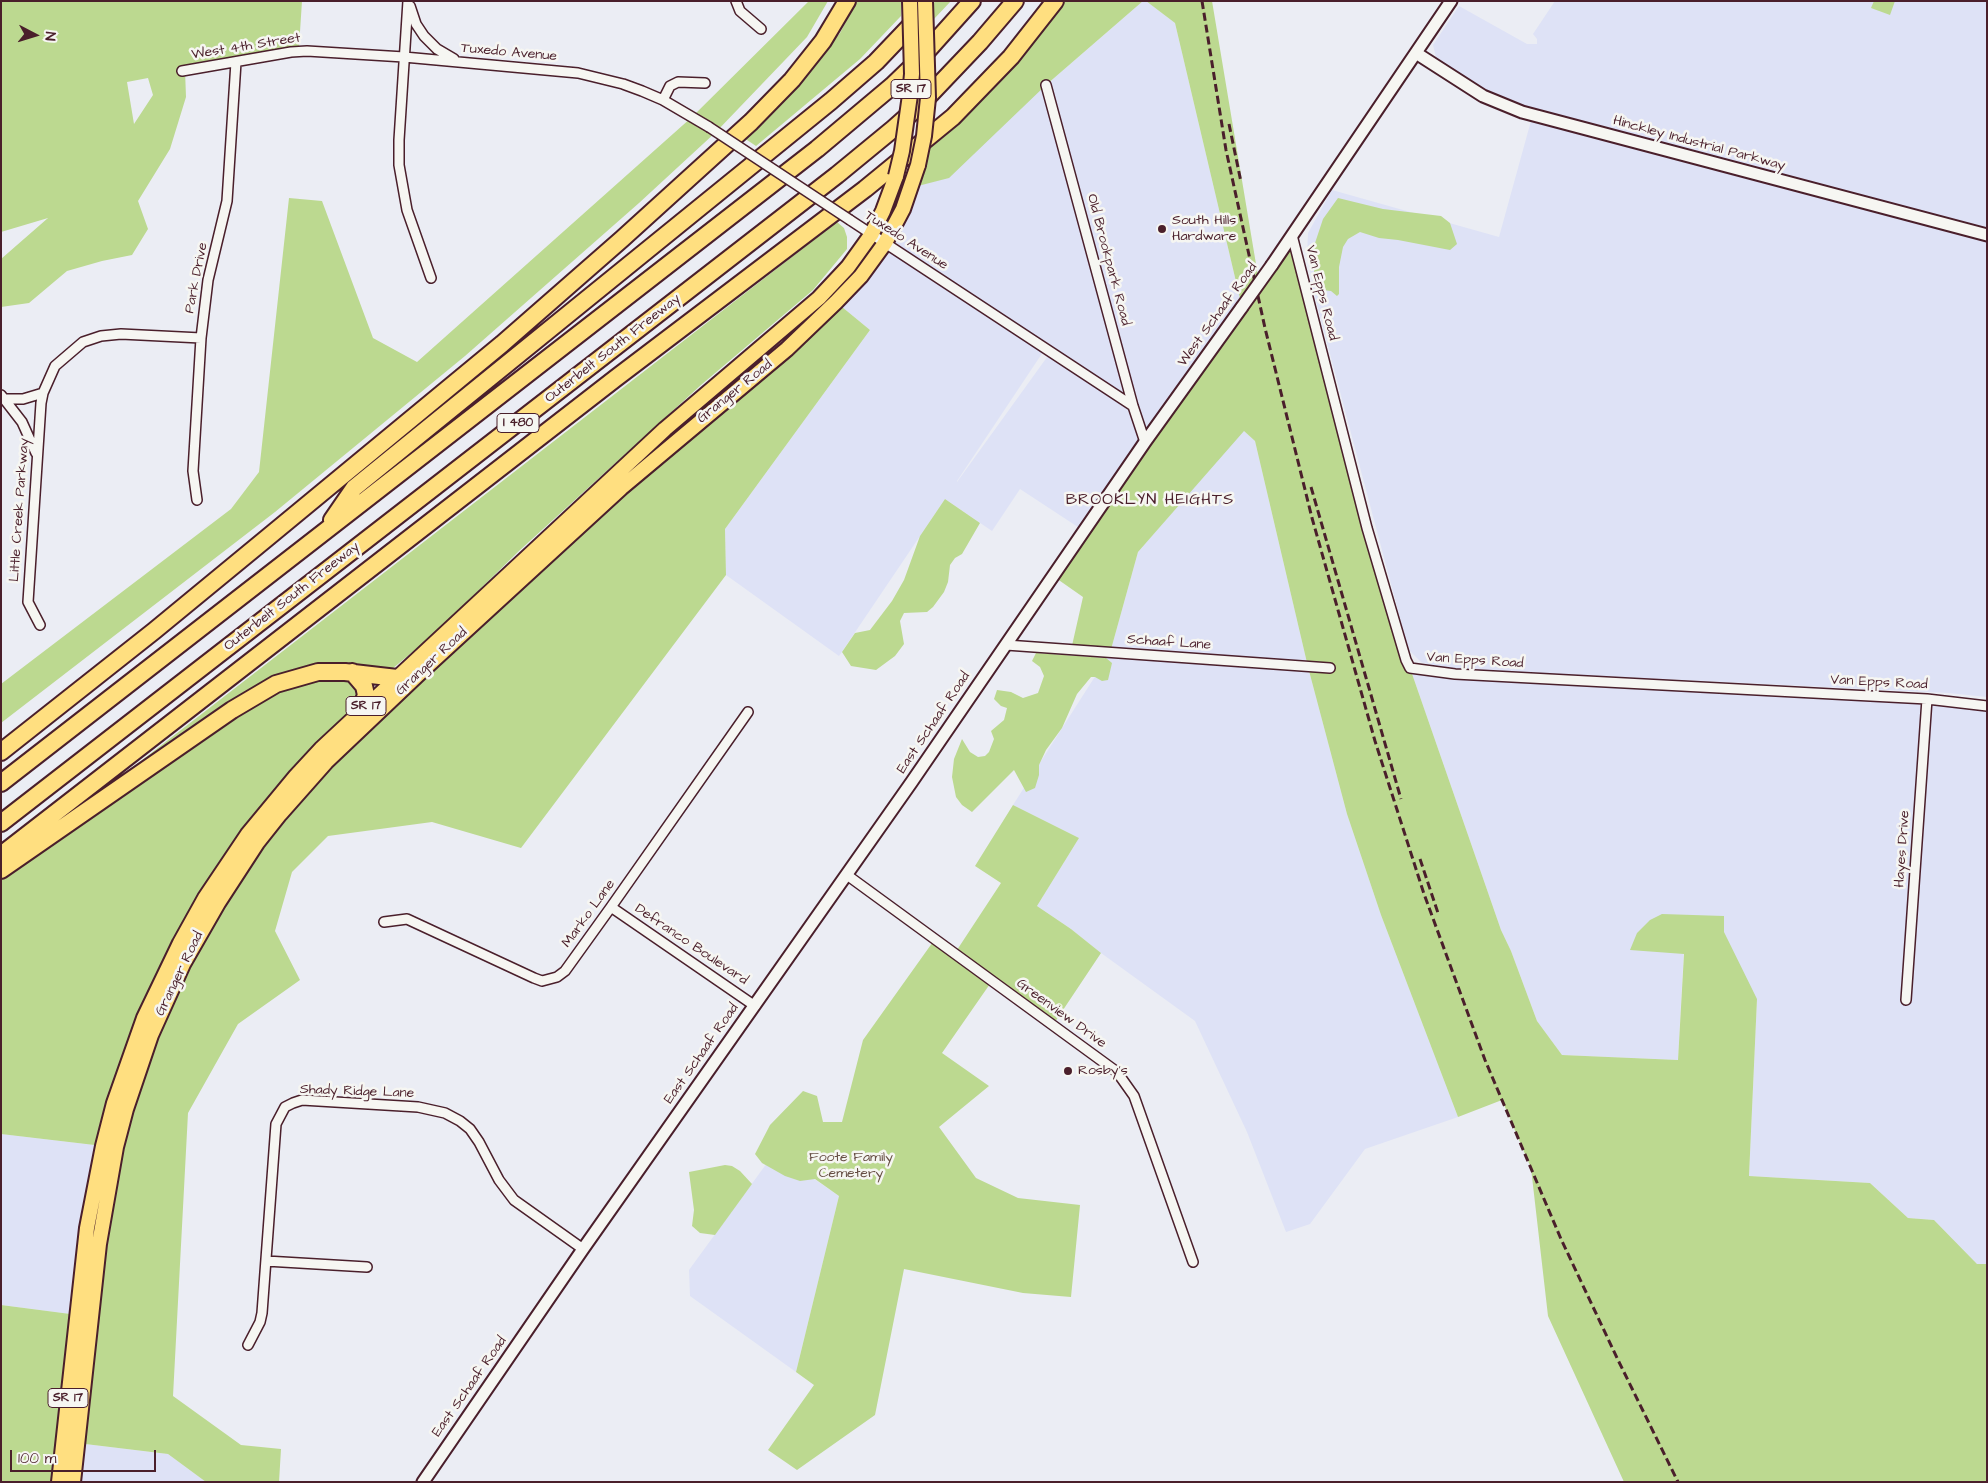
<!DOCTYPE html>
<html>
<head>
<meta charset="utf-8">
<style>
	body { margin:0 }
	#map { position:relative; width:1988px; height:1483px; overflow:hidden; background:#ebedf4; font-family:"Architects Daughter",sans-serif }
	canvas { display:block }
	.frame { position:absolute; inset:0; border:2px solid #4a1f2b; pointer-events:none }
	.north { position:absolute; left:10px; top:10px; width:50px; height:50px; -webkit-text-stroke:4px #f6f6f2; paint-order:stroke; rotate:95deg; font-size:14px; font-weight:700; line-height:20px; text-align:center; color:#4a1f2b }
	.north::after { content:''; display:block; margin:auto; width:18px; height:22px; background:#4a1f2b; clip-path:polygon(50% 0,100% 100%,50% 72%,0 100%) }
	.scale { position:absolute; left:10px; top:1450px; width:146px; height:22px; box-sizing:border-box; border:2px solid #4a1f2b; border-top:0; padding-left:6px; font-size:15px; line-height:18px; white-space:nowrap; color:#4a1f2b; -webkit-text-stroke:4px #f6f6f2; paint-order:stroke }
</style>
</head>
<body>
<div id="map">
<canvas width="1988" height="1483"></canvas>
<div class="frame"></div>
<div class="north">N</div>
<div class="scale">100 m</div>
</div>
<script>
const ctx = document.querySelector('canvas').getContext('2d');
ctx.lineJoin = 'round';
function fillPath(path, color) { ctx.fillStyle = color; ctx.fill(path, 'evenodd'); }
const toPath = rows => new Path2D(rows.map(r => 'M' + r).join(''));
function trace(path, color, width, dash) { ctx.strokeStyle = color; ctx.lineWidth = width; ctx.lineCap = dash ? 'butt' : 'round'; ctx.setLineDash(dash || []); ctx.stroke(path); }
function write(font, color, halo, rows, align = 'center') {
  ctx.font = font + ' "Architects Daughter",sans-serif'; ctx.lineWidth = 5; ctx.setLineDash([]); ctx.textBaseline = 'middle'; ctx.strokeStyle = halo; ctx.fillStyle = color; for (const [text, x, y, turn = 0] of rows) {
    ctx.save(); ctx.translate(x, y); ctx.rotate((+turn || 0) * Math.PI / 180); ctx.textAlign = isNaN(turn) ? turn : align; if (halo) ctx.strokeText(text, 0, 0); ctx.fillText(text, 0, 0); ctx.restore();
  }
}
fillPath(toPath([
	[1143,1,1146,1,1175,23,1242,307,1084,531,1020,489,992,531,945,499,839,656,726,575,725,529,870,330,836,302,861,276,910,188,1046,85],
	[1045,349,1050,353,957,482,957,481],
	[1555,1,1987,1,1987,228,1710,156,1707,168,1987,242,1987,697,1949,693,1439,668,1421,662,1410,651,1405,637,1316,301,1307,256,1308,233,1332,190,1499,237,1534,110,1490,92,1465,78,1436,57,1433,45,1459,6,1527,44,1537,44,1537,39,1533,34],
	[1243,430,1255,441,1308,667,1347,814,1381,915,1458,1117,1365,1149,1310,1224,1286,1232,1247,1132,1195,1021,1101,953,1071,929,1037,906,1079,838,1013,805,1110,653,1138,552],
	[1410,668,1987,706,1987,1264,1977,1264,1934,1220,1908,1218,1870,1183,1749,1176,1757,999,1685,929,1678,1060,1562,1055,1537,1021,1511,951,1501,930],
	[1,1134,103,1146,78,1315,1,1305],
	[775,1152,839,1196,796,1372,690,1296,689,1270],
	[77,1443,168,1454,206,1482,73,1482]
]), '#dee2f6');
fillPath(toPath([
	[1,1,302,1,299,47,185,70,186,97,170,149,138,201,148,229,132,255,102,261,67,271,29,303,1,307,1,259,48,218,1,232],
	[148,78,153,95,134,124,127,82],
	[809,1,828,1,807,37,716,132,639,203,465,356,275,512,1,723,1,684,231,509,259,472,289,198,322,201,373,338,417,362,692,117],
	[857,1,901,1,901,16,860,59,756,146,744,138,775,109,840,33],
	[935,1,951,1,934,19,933,5],
	[1055,1,1143,1,1046,85,949,178,910,188,921,152],
	[1146,1,1212,1,1259,282,1292,235,1367,528,1410,668,1501,930,1511,951,1537,1021,1562,1055,1678,1060,1684,954,1630,950,1637,933,1650,920,1662,914,1724,916,1724,932,1757,999,1749,1176,1870,1183,1908,1218,1934,1220,1977,1264,1987,1264,1987,1482,1624,1482,1548,1316,1531,1168,1502,1100,1458,1117,1381,915,1347,814,1308,667,1255,441,1244,431,1138,552,1110,653,1071,650,1083,597,1053,576,1242,307,1175,23],
	[1874,1,1895,1,1890,15,1871,8],
	[1338,198,1383,209,1441,216,1450,223,1457,244,1450,250,1398,240,1379,238,1360,232,1348,239,1343,247,1339,267,1339,294,1337,296,1331,291,1322,290,1314,278,1314,246,1323,219],
	[837,222,844,228,847,237,847,249,813,290,701,385,520,550,434,634,392,669,322,665,127,778,119,778],
	[836,302,870,330,725,529,726,575,521,848,432,822,328,836,292,872,275,931,300,980,238,1024,188,1113,173,1396,241,1445,281,1449,279,1482,206,1482,168,1454,77,1443,99,1244,137,1074,218,903,326,762],
	[945,499,980,523,962,554,955,558,950,565,948,582,944,592,933,607,927,612,904,613,900,621,904,644,895,656,876,670,851,666,842,652,855,633,870,630,892,601,904,580,920,536],
	[1036,653,1106,658,1112,663,1108,680,1102,681,1095,677,1091,677,1077,694,1062,728,1046,750,1039,765,1039,775,1035,788,1026,792,1014,770,972,812,962,805,956,797,952,777,954,759,962,739,970,752,978,757,985,756,989,752,994,739,991,731,1004,720,1007,708,1001,706,994,699,997,690,1011,692,1023,698,1038,693,1044,676,1040,667,1032,661],
	[345,672,366,695,205,898,103,1146,1,1134,1,870,254,696],
	[1013,805,1079,838,1037,906,1071,929,1101,953,1053,1025,992,981,942,1053,989,1086,939,1127,976,1178,1018,1198,1080,1205,1071,1297,1023,1293,904,1269,875,1415,797,1470,768,1450,814,1385,796,1372,839,1196,815,1179,800,1181,785,1176,762,1163,755,1154,770,1125,803,1091,817,1096,823,1122,842,1122,863,1040,935,939,955,953,1001,883,975,866],
	[725,1165,732,1166,740,1171,752,1184,715,1235,700,1233,692,1226,694,1210,689,1172],
	[1,1305,78,1315,59,1482,1,1482]
]), '#bcd990');
const minor = toPath([
	[408,1,399,140,399,165,407,210,431,278],
	[736,1,740,11,761,29],
	[410,6,416,24,424,36,437,49,454,59],
	[182,71,291,52,307,51,404,57,578,73,623,84,642,91,663,100,709,127],
	[1046,85,1133,406,1145,442],
	[663,100,670,86,678,82,705,83],
	[850,220,1133,406],
	[1292,235,1367,528,1406,660,1410,668,1455,674,1927,699,1987,706],
	[1,395,22,422,36,453],
	[5,399,23,399,43,393],
	[197,500,193,471,201,338,208,280,227,201,236,62],
	[40,625,28,602,41,403,43,393,55,366,83,342,101,336,121,334,201,338],
	[1006,645,1330,668],
	[847,875,1117,1072,1134,1096,1193,1262],
	[611,907,755,1006],
	[384,922,407,919,534,978,542,981,557,977,565,971,611,907,748,712],
	[1906,1000,1927,699],
	[266,1261,367,1267],
	[248,1345,260,1322,262,1313,276,1124,285,1107,293,1103,302,1100,418,1107,445,1113,460,1121,470,1129,479,1142,499,1180,514,1200,583,1249]
]);
const tertiary = toPath([
	[1416,53,1483,96,1522,112,1987,235],
	[1272,265,1451,1],
	[423,1482,583,1249,911,783,1145,442,1242,307]
]);
const primary = toPath([
	[59,1482,87,1228,103,1146,114,1103,144,1018,180,943,205,898,248,834,296,776,321,749,665,429,819,298,848,267,871,235,883,211,896,176],
	[73,1482,99,1244,116,1147,126,1109,151,1035,183,964,218,903,257,843,280,814,326,762,425,668,621,488,787,349,836,302,861,276,885,243,903,209,918,165]
]);
const motorway = toPath([
	[332,520,354,488,831,101,876,62,917,19],
	[352,672,364,686,366,695,360,711],
	[1,752,154,631,267,538,502,344,622,239,751,122,792,80,823,41,847,1],
	[1,783,817,149,892,86,919,60,972,1],
	[1,823,837,175,893,129,920,105,980,42,1015,1],
	[1,855,616,378,865,189,953,117,1011,57,1055,1],
	[1,870,232,710,276,684,318,672,345,672,397,678,406,677,425,668]
]);
trace(minor, '#4a1f2b', 12);
trace(tertiary, '#4a1f2b', 15);
trace(primary, '#4a1f2b', 18);
trace(motorway, '#4a1f2b', 20);
trace(minor, '#f6f6f2', 9);
trace(tertiary, '#f6f6f2', 11);
trace(primary, '#ffdf80', 14);
trace(motorway, '#ffdf80', 16);
trace(toPath([
	[1202,1,1226,150,1265,328,1312,518,1375,741,1424,894,1485,1060,1561,1239,1618,1360,1678,1482],
	[1229,124,1241,182],
	[1311,487,1401,799],
	[1420,859,1438,913]
]), '#4a1f2b', 3, [8, 4]);
const minorBridge = toPath([
	[709,127,850,220]
]);
const tertiaryBridge = toPath([
	[1242,307,1272,265]
]);
const primaryBridge = toPath([
	[918,165,924,136,928,98,925,1],
	[896,176,902,151,910,95,912,74,910,1]
]);
trace(minorBridge, '#4a1f2b', 12, []);
trace(tertiaryBridge, '#4a1f2b', 15, []);
trace(primaryBridge, '#4a1f2b', 18, []);
trace(minorBridge, '#f6f6f2', 9);
trace(tertiaryBridge, '#f6f6f2', 11);
trace(primaryBridge, '#ffdf80', 14);
for (const [x, y, r, color] of [
	[1162,229,5,"#4a1f2b"],
	[1068,1071,5,"#4a1f2b"]
]) { const dot = new Path2D(); dot.arc(x, y, r, 0, 2 * Math.PI); ctx.fillStyle = color; ctx.fill(dot); trace(dot, '#f6f6f2', 2); }
for (const [x, y, w] of [
	[911,89,40],
	[518,423,42],
	[366,706,40],
	[68,1398,40]
]) { const box = new Path2D(); box.roundRect(x - w / 2, y - 9.5, w, 19, 4); ctx.fillStyle = '#f6f6f2'; ctx.fill(box); trace(box, '#4a1f2b', 1); }
write('bold 12px', '#4a1f2b', null, [
	["SR 17",911,89],
	["I 480",518,423],
	["SR 17",366,706],
	["SR 17",68,1398]
]);
write('14px', '#4a1f2b', '#f6f6f2', [
	["West 4th Street",246,47,-9],
	["Tuxedo Avenue",509,53,5],
	["Hinckley Industrial Parkway",1699,144,15],
	["Tuxedo Avenue",906,241,33],
	["Old Brookpark Road",1108,260,75],
	["Park Drive",197,278,-79],
	["Van Epps Road",1321,293,76],
	["West Schaaf Road",1218,315,-54],
	["Outerbelt South Freeway",613,349,-38],
	["Granger Road",735,392,-39],
	["Little Creek Parkway",20,510,-86],
	["Outerbelt South Freeway",292,597,-38],
	["Schaaf Lane",1169,643,4],
	["Van Epps Road",1475,661,4],
	["Granger Road",432,662,-43],
	["Van Epps Road",1879,683,3],
	["East Schaaf Road",934,723,-56],
	["Hayes Drive",1903,849,-86],
	["Marko Lane",589,914,-54],
	["Defranco Boulevard",691,945,34],
	["Granger Road",180,974,-64],
	["Greenview Drive",1061,1014,36],
	["East Schaaf Road",702,1054,-55],
	["Shady Ridge Lane",357,1092,2],
	["East Schaaf Road",470,1387,-55]
]);
write('14px', '#4a1f2b', '#f6f6f2', [
	["South Hills",1172,221],
	["Hardware",1172,237],
	["Rosby's",1078,1071]
], 'left');
write('14px', '#664e44', '#f6f6f2', [
	["Foote Family",851,1158],
	["Cemetery",851,1174]
]);
ctx.letterSpacing = '1px';
write('16px', '#4a1f2b', '#f6f6f2', [
	["BROOKLYN HEIGHTS",1150,501]
]);
ctx.letterSpacing = '0px';
</script>
</body>
</html>
